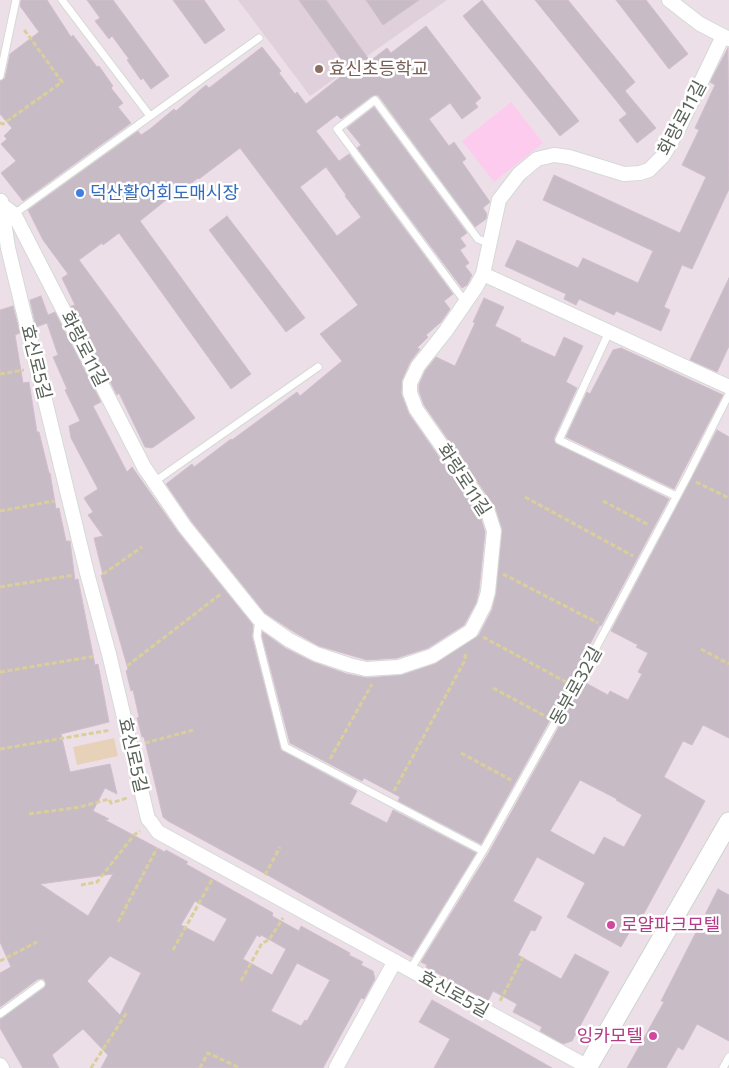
<!DOCTYPE html>
<html>
<head>
<meta charset="utf-8">
<style>
	body { margin:0 }
	canvas { display:block; background:#eddfe8 }
</style>
</head>
<body>
<canvas width="729" height="1068"></canvas>
<script>
const ctx = document.querySelector('canvas').getContext('2d');
ctx.lineJoin = 'round';
function fillPath(path, color) { ctx.fillStyle = color; ctx.fill(path, 'evenodd'); }
const toPath = rows => new Path2D(rows.map(r => 'M' + r).join(''));
function trace(path, color, width, dash) { ctx.strokeStyle = color; ctx.lineWidth = width; ctx.lineCap = dash ? 'butt' : 'round'; ctx.setLineDash(dash || []); ctx.stroke(path); }
function write(font, color, halo, rows, align = 'center') {
  ctx.font = font + ' Commissioner,"Noto Sans KR",sans-serif'; ctx.lineWidth = 5; ctx.setLineDash([]); ctx.textBaseline = 'middle'; ctx.strokeStyle = halo; ctx.fillStyle = color; for (const [text, x, y, turn = 0] of rows) {
    ctx.save(); ctx.translate(x, y); ctx.rotate((+turn || 0) * Math.PI / 180); ctx.textAlign = isNaN(turn) ? turn : align; if (halo) ctx.strokeText(text, 0, 0); ctx.fillText(text, 0, 0); ctx.restore();
  }
}
fillPath(toPath([
	[238,0,447,0,310,96]
]), '#dfd0db');
fillPath(toPath([
	[114,738,118,756,77,765,73,747]
]), '#e7d2b9');
fillPath(toPath([
	[511,102,543,143,494,182,462,141]
]), '#fdcbed');
const building = toPath([
	[21,0,47,0,71,37,73,35,97,67,99,66,113,86,111,88,123,103,118,107,131,123,23,201,1,173,16,161,1,144,7,139,4,136,12,128,0,114,0,81,5,78,10,54,39,32,20,6,21,0],
	[87,0,113,0,169,76,151,89,143,78,141,80,127,60,129,59,112,36,109,39,95,21,100,18,87,0],
	[173,0,204,0,225,30,205,44,173,0],
	[299,0,326,0,370,61,387,48,391,53,426,26,481,98,475,103,478,107,462,119,450,103,429,119,449,146,454,142,466,159,462,162,490,202,483,208,487,214,486,219,475,227,378,95,372,96,341,119,337,115,316,131,339,161,349,154,453,294,444,301,450,309,441,322,426,335,428,337,417,348,420,349,410,362,402,380,401,393,409,414,480,516,485,532,479,590,476,603,464,625,428,648,397,658,367,660,319,646,294,632,265,613,192,522,166,484,192,464,194,467,231,439,232,440,297,392,300,396,342,361,320,334,358,305,240,148,199,179,198,178,167,202,166,200,140,221,251,374,231,389,119,233,103,245,102,243,79,260,195,418,152,448,145,447,119,393,117,395,71,306,75,305,62,278,68,274,43,240,28,210,138,131,141,135,150,129,174,109,176,111,206,85,209,88,262,47,281,71,279,73,295,94,297,92,306,104,349,70,299,0],
	[326,167,346,195,345,196,361,217,337,236,300,187,326,167],
	[366,0,419,0,383,25,366,0],
	[482,0,579,121,560,136,463,16,482,0],
	[535,0,568,0,635,82,625,91,656,128,637,143,619,120,627,114,535,0],
	[616,0,646,0,688,54,669,69,616,0],
	[728,48,729,189,692,269,682,265,664,307,670,310,661,331,616,311,614,315,579,299,576,305,564,299,566,294,505,266,517,240,578,268,583,258,638,283,653,251,543,200,554,175,680,233,706,177,682,165,699,130,695,128,715,85,710,82,728,48],
	[374,107,467,233,460,238,466,246,460,250,469,263,465,266,472,275,467,285,462,288,357,148,361,145,347,128,374,107],
	[227,216,305,318,286,332,209,230,227,216],
	[729,278,729,346,717,372,690,360,729,278],
	[41,296,48,315,55,312,101,402,93,406,127,472,132,467,178,532,253,625,252,637,281,750,357,791,350,804,387,823,393,810,476,853,412,957,271,877,168,821,163,817,144,737,142,737,137,718,139,717,133,690,131,691,126,671,128,669,101,575,103,575,94,538,103,536,88,515,93,512,84,498,98,489,71,438,69,426,80,421,65,390,67,389,53,357,58,355,47,323,36,327,30,300,41,296],
	[484,298,504,307,495,326,521,339,520,341,555,357,564,337,583,346,566,382,577,388,554,438,555,443,669,499,601,626,600,625,588,648,573,677,574,677,570,684,481,844,398,801,400,797,364,778,362,781,290,743,262,636,263,632,285,648,313,662,347,674,367,678,402,675,435,664,479,635,492,610,496,594,502,528,495,507,424,405,419,391,419,385,425,371,436,357,455,366,475,323,473,322,484,298],
	[13,306,20,333,15,335,23,383,29,382,37,432,39,432,49,473,50,473,56,509,59,508,66,541,70,541,75,580,78,579,95,665,98,664,109,722,61,734,70,772,110,764,117,794,105,788,93,811,109,819,105,820,165,852,166,850,188,862,186,864,273,913,272,916,299,931,301,926,350,953,349,955,363,962,361,965,373,971,375,979,364,999,361,998,323,1068,101,1068,108,1055,83,1029,52,1055,59,1068,23,1068,0,1028,0,1019,44,988,46,984,44,979,38,979,0,1007,0,973,11,967,0,942,0,310,13,306],
	[113,874,88,916,40,884,113,874],
	[195,901,227,919,214,942,181,925,195,901],
	[257,935,260,937,261,935,286,949,272,975,243,959,257,935],
	[110,956,141,973,120,1015,87,981,110,956],
	[297,963,330,980,307,1021,305,1020,301,1026,271,1011,297,963],
	[621,348,723,395,674,489,566,437,587,392,590,394,613,350,621,348],
	[717,430,729,437,729,738,703,725,692,745,683,741,664,777,705,801,641,919,638,917,621,947,567,917,585,883,537,857,513,901,542,917,535,931,531,930,518,955,561,979,575,954,609,972,572,1041,563,1044,540,1031,542,1027,513,1012,517,1004,493,991,488,1001,426,967,427,965,421,962,488,854,584,682,608,695,610,691,628,700,642,674,638,672,648,653,636,647,638,645,611,631,717,430],
	[580,780,617,799,616,800,642,815,624,847,604,837,594,855,550,831,580,780],
	[718,889,729,895,729,1041,697,1024,683,1050,678,1047,666,1068,627,1068,664,1002,661,1001,718,889],
	[432,1000,503,1040,552,1068,434,1068,450,1039,419,1022,432,1000]
]);
fillPath(building, '#c7bcc5');
trace(building, '#d2bdcd', 1);
const lane = toPath([
	[62,0,150,116],
	[0,76,16,0],
	[14,214,259,38],
	[466,303,337,129,375,100,478,239,488,243],
	[609,332,559,440,676,496],
	[154,482,318,367],
	[259,619,257,636,285,747,483,851],
	[410,970,483,851,575,687,687,477,729,394],
	[0,1014,41,984],
	[723,1068,729,1057]
]);
const street = toPath([
	[669,0,700,24,729,39],
	[1,201,8,248,87,573,109,654,148,819,151,822,158,832,588,1067],
	[2,205,14,214,144,467,185,527,259,619,289,640,316,654,349,665,366,669,399,667,432,656,471,631,484,606,488,592,494,531,488,512,416,409,410,393,410,383,418,366,445,332,476,287,483,274,499,200,519,174,537,159,554,155,569,157,624,174,640,173,649,170,663,156,678,130,723,36],
	[483,274,729,387],
	[0,1065,2,1068],
	[336,1068,395,961]
]);
const secondary = toPath([
	[587,1068,729,822]
]);
trace(lane, '#d3dbd4', 9);
trace(street, '#d3dbd4', 16);
trace(secondary, '#cad5cc', 21);
trace(toPath([
	[0,123,3,124,62,82,23,28],
	[0,374,24,370],
	[696,482,729,498],
	[525,497,633,556],
	[603,501,649,525],
	[0,511,54,501],
	[103,574,142,547],
	[503,574,598,623],
	[0,587,74,575],
	[483,637,566,682],
	[701,649,729,664],
	[127,666,222,593],
	[0,672,96,656],
	[493,688,547,717],
	[145,743,193,730],
	[0,749,111,730],
	[461,753,511,780],
	[330,759,372,684],
	[394,791,464,662,466,653],
	[29,814,80,807,109,799,111,803,127,798],
	[265,875,280,847],
	[81,885,97,882,134,835,140,831],
	[118,922,157,848],
	[173,950,213,878],
	[0,961,37,942],
	[241,981,262,943,269,940,283,918],
	[500,1001,523,957],
	[91,1068,127,1012],
	[200,1068,208,1053,240,1068]
]), '#dace9b', 3, [5, 2.5]);
trace(lane, '#fff', 7);
trace(street, '#fff', 14);
trace(secondary, '#fff', 19);
for (const [x, y, r, color] of [
	[319,69,5,"#8d6e63"],
	[80,193,5,"#3f7fe0"],
	[611,925,5,"#d1479c"],
	[653,1036,5,"#d1479c"]
]) { const dot = new Path2D(); dot.arc(x, y, r, 0, 2 * Math.PI); ctx.fillStyle = color; ctx.fill(dot); trace(dot, '#fff', 2); }
write('18px', '#785e54', '#fff', [
	["효신초등학교",329,69]
], 'left');
write('18px', '#586259', '#fff', [
	["화랑로11길",682,118,-62],
	["화랑로11길",84,349,63],
	["효신로5길",36,362,76],
	["화랑로11길",464,480,57],
	["동부로32길",576,686,-61],
	["효신로5길",133,755,77],
	["효신로5길",454,994,29]
]);
write('18px', '#366cbe', '#fff', [
	["덕산활어회도매시장",90,193]
], 'left');
write('18px', '#b23c85', '#fff', [
	["로얄파크모텔",621,925],
	["잉카모텔",643,1036,"right"]
], 'left');
</script>
</body>
</html>
